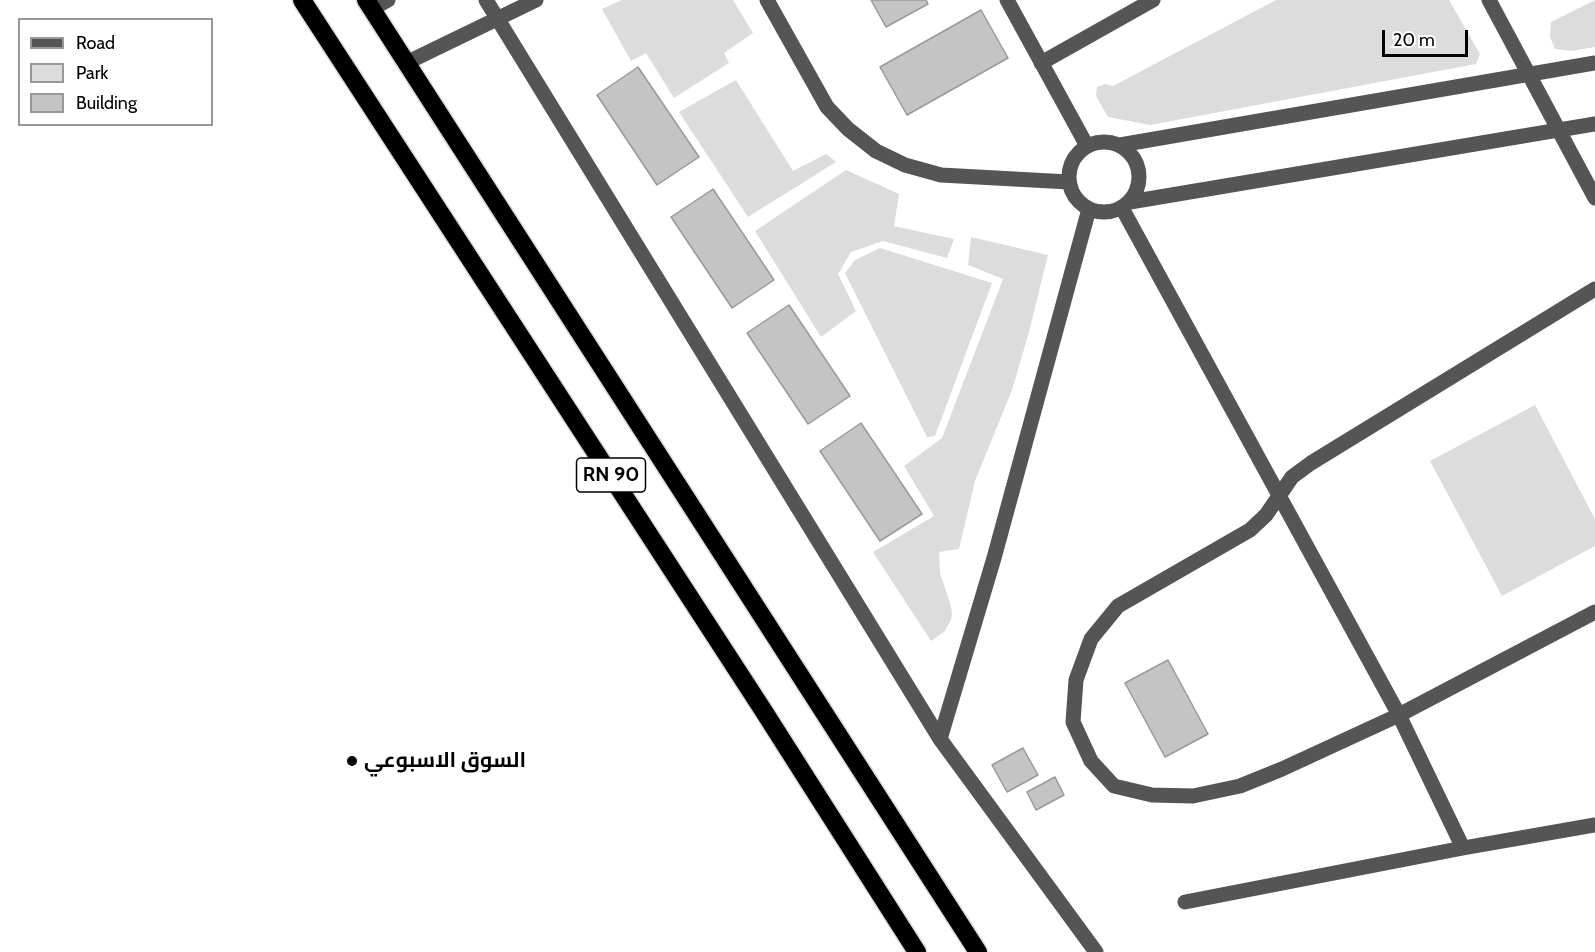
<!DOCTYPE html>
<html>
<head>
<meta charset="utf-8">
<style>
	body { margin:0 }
	#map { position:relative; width:1595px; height:952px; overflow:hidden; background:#fff; font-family:Cabin,sans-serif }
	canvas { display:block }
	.legend { position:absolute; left:18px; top:18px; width:195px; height:108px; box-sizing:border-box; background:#fff; border:2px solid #999; margin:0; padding:8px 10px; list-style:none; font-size:18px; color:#000 }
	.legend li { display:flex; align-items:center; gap:12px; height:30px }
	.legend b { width:30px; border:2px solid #999 }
	.scale { position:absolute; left:1382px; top:30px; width:86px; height:27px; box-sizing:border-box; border:3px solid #000; border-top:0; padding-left:8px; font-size:18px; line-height:21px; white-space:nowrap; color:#000; -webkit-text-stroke:4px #fff; paint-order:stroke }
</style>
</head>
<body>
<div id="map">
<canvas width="1595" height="952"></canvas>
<ul class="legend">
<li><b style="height:8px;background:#555"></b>Road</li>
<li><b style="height:16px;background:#dcdcdc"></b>Park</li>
<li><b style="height:16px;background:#c4c4c4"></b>Building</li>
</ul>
<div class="scale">20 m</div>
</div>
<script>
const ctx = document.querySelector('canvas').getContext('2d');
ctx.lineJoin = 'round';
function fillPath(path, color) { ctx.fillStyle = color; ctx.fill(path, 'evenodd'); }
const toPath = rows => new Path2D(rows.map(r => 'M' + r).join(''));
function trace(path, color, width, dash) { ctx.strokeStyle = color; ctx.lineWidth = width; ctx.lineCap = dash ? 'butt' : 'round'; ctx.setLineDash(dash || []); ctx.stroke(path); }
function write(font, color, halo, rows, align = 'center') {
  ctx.font = font + ' Cabin,Cairo,sans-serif'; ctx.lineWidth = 5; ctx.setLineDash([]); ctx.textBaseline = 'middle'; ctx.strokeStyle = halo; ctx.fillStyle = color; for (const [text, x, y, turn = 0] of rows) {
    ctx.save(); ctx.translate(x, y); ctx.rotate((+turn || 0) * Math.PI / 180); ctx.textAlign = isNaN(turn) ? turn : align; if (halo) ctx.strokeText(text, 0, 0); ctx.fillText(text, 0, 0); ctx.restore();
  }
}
fillPath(toPath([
	[622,0,733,0,753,33,724,53,729,63,674,98,646,53,631,61,602,9],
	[1276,0,1449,0,1480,54,1476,64,1150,125,1108,117,1096,96,1097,87,1105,84,1113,86],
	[1595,0,1595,47,1572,51,1555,49,1550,37,1551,22],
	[736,80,793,171,826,154,836,162,748,217,679,112],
	[846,170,899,194,894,226,954,239,947,258,883,241,851,252,838,274,856,311,821,337,755,231],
	[971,237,1048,255,1029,332,1012,390,975,481,959,549,939,552,940,573,951,606,952,614,951,620,945,631,931,641,873,552,934,516,904,466,942,438,1003,279,968,265],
	[880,248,992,283,935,436,927,437,845,273,855,260],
	[1535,405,1595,519,1595,546,1502,596,1430,461]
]), '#dcdcdc');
const building = toPath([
	[871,0,926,0,928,4,886,27,871,0],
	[981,10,1008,58,907,115,880,67,981,10],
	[638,67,699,157,657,185,597,95,638,67],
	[713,189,774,280,732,308,671,217,713,189],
	[789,305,850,396,808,424,747,333,789,305],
	[861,423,922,514,880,541,820,451,861,423],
	[1168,660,1208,734,1165,757,1125,683,1168,660],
	[1023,748,1038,775,1007,792,992,765,1023,748],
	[1055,777,1064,795,1036,810,1027,792,1055,777]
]);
fillPath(building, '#c4c4c4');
trace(building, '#999', 1.5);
const highway = toPath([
	[302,0,763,710,917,952],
	[366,0,978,952]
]);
trace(highway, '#dbdbdb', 21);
trace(toPath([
	[486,0,940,739,1096,952],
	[767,0,827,107,848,129,876,151,905,165,941,175,1069,182],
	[1007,0,1087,146],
	[1489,0,1595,198],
	[372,9,388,0],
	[406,63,536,0],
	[1041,63,1153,0],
	'1069 177a35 35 0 1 1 70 0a35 35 0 1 1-70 0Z',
	[1120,145,1595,63],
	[1130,202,1595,124],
	[1122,208,1399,715,1463,848],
	[1595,289,1311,463,1292,477,1266,515,1250,530,1118,606,1091,639,1076,680,1073,722,1091,761,1114,786,1152,795,1193,796,1240,786,1282,769,1399,715,1595,612],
	[940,739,994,558,1089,209],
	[1185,902,1463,848,1595,825]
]), '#555', 15);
trace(highway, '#000', 18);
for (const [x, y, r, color] of [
	[352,761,6,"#000"]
]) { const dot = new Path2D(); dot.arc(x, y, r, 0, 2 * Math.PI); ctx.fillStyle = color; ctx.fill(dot); trace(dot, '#fff', 2); }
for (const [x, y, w] of [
	[611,475,69]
]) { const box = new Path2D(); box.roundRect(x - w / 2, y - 17, w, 34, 4.5); ctx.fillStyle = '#fff'; ctx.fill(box); trace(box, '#000', 1.5); }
write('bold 20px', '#000', null, [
	["RN 90",611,475]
]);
write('bold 21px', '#000', '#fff', [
	["السوق الاسبوعي",364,761]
], 'left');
</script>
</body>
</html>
